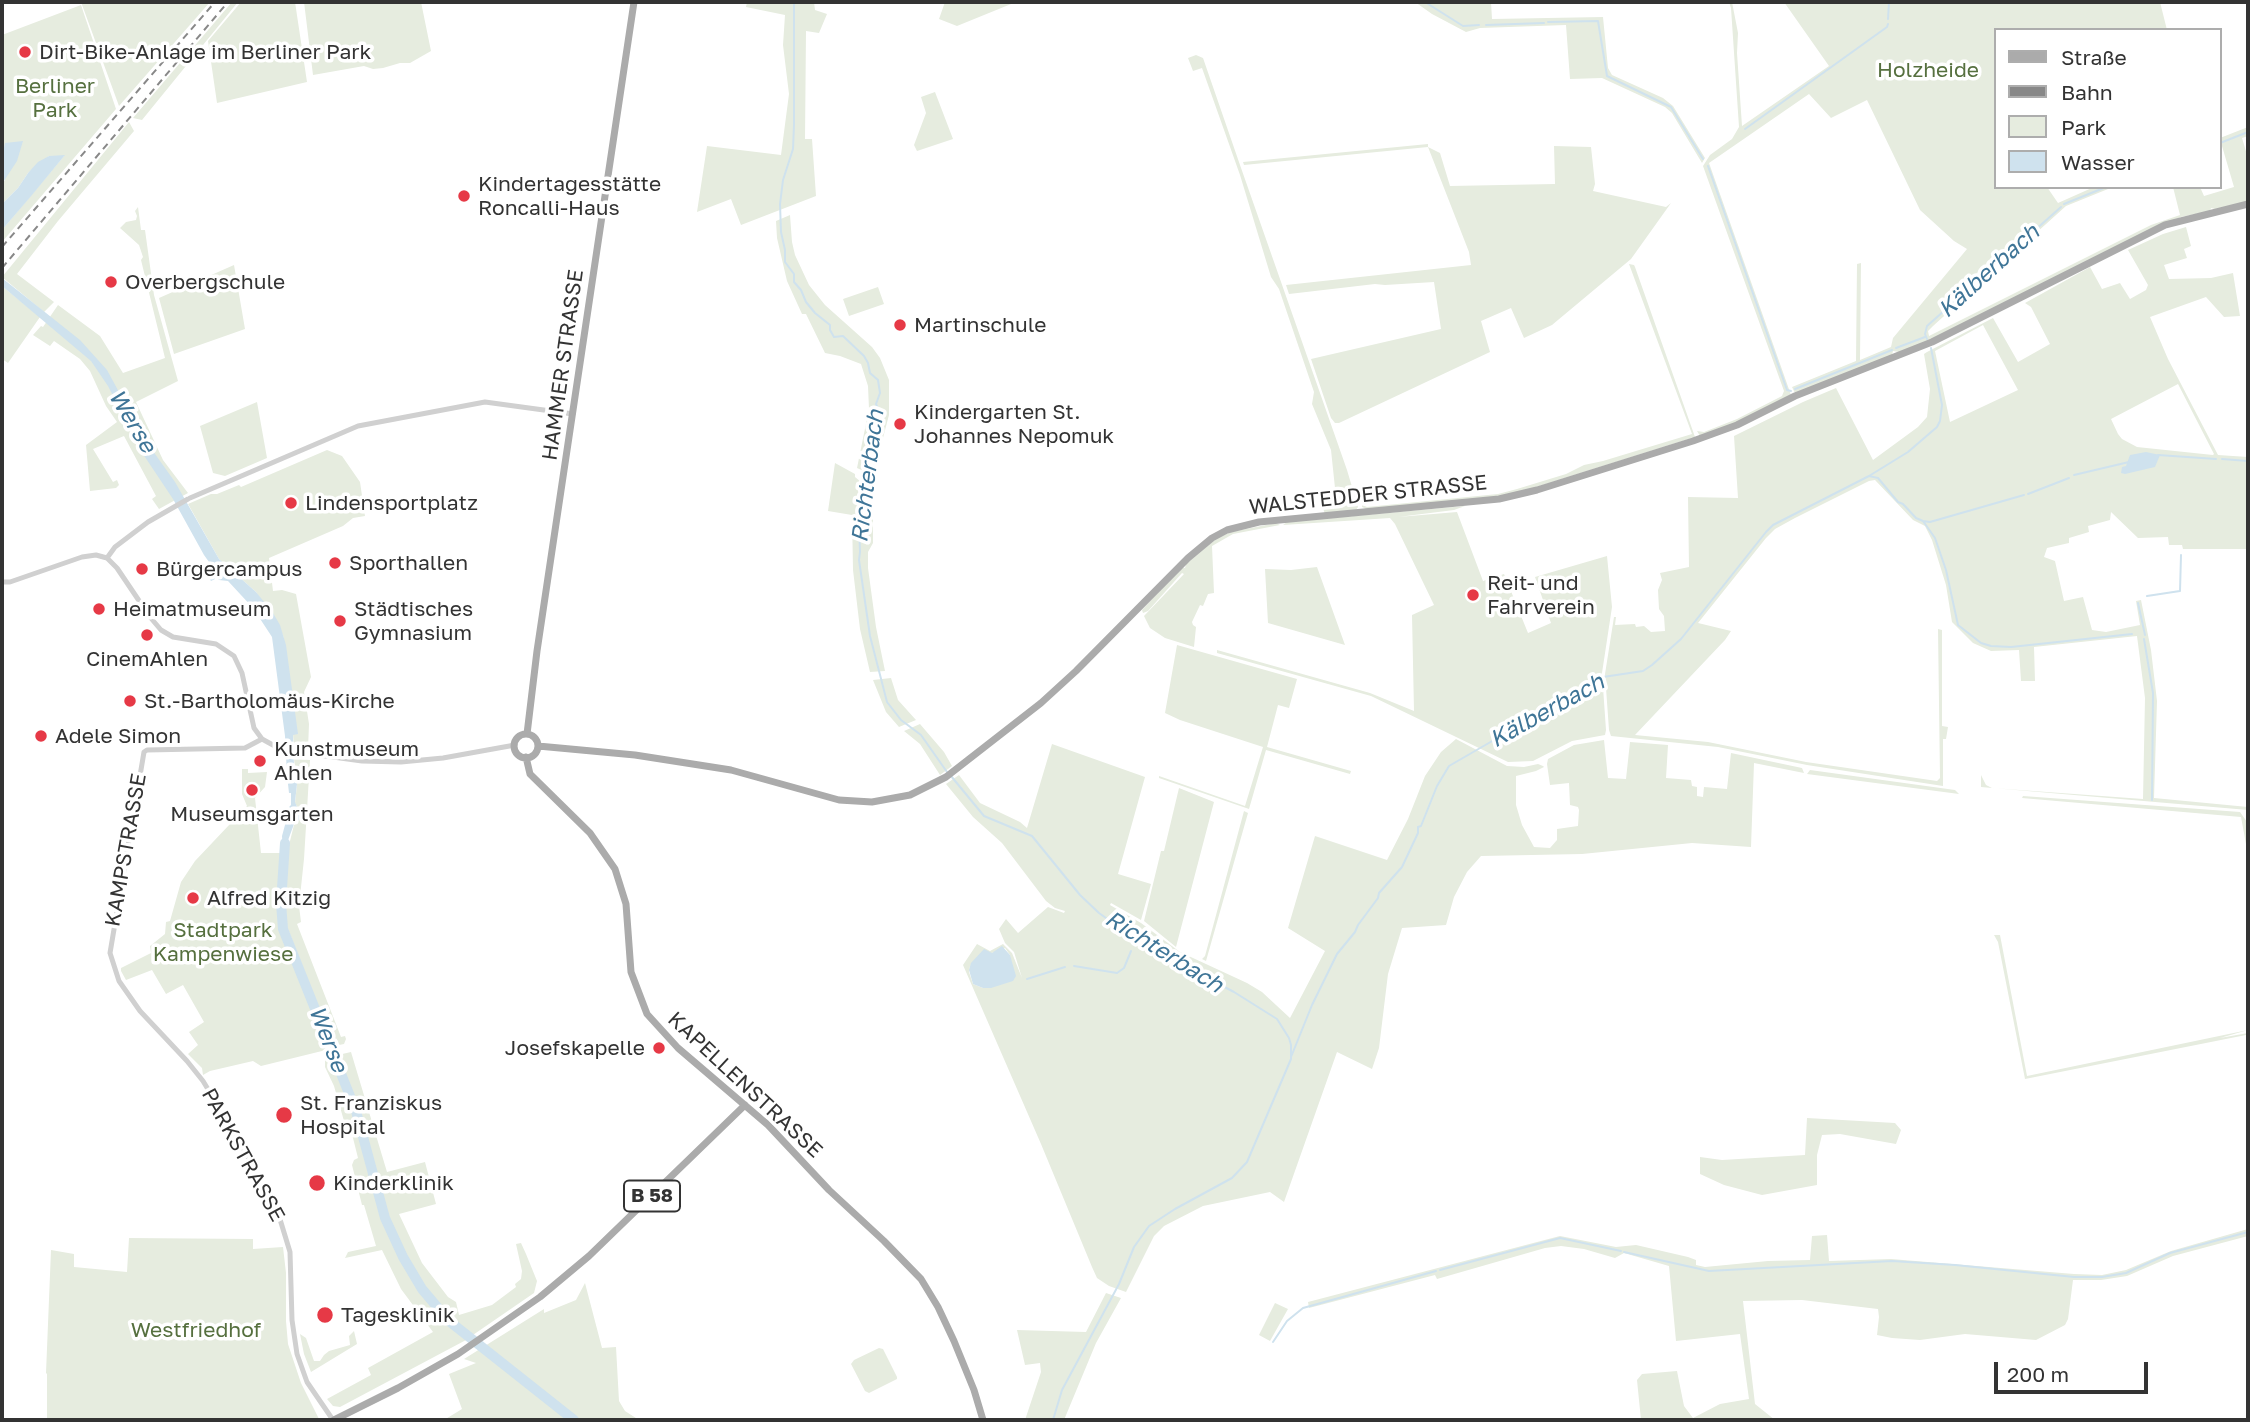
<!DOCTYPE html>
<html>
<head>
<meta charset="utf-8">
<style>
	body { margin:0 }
	#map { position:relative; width:2250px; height:1422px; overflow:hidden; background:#fff; font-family:"Golos Text",sans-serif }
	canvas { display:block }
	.frame { position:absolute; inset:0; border:4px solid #333; pointer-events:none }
	.legend { position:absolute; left:1994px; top:28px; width:228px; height:161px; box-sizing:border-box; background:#fff; border:2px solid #adadad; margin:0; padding:9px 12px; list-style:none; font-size:21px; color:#333 }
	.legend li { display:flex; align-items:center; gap:14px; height:35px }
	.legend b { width:35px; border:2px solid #adadad }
	.scale { position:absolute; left:1994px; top:1362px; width:154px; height:32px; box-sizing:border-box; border:4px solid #333; border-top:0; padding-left:9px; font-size:21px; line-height:24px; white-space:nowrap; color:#333; -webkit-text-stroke:5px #fff; paint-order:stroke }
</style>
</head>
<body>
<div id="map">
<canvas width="2250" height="1422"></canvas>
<div class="frame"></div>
<ul class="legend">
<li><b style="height:9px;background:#ababab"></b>Straße</li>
<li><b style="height:9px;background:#888"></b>Bahn</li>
<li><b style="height:19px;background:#e6ecdf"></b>Park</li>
<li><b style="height:19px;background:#cfe2ee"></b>Wasser</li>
</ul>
<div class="scale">200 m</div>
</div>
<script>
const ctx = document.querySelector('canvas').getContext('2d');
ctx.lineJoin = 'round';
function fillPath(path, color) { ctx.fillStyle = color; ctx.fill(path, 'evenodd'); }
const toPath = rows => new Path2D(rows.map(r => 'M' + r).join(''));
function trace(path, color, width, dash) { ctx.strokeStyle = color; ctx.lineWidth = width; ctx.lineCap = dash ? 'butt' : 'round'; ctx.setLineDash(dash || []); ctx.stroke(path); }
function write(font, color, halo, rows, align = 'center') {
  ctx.font = font + ' "Golos Text",sans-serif'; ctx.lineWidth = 7; ctx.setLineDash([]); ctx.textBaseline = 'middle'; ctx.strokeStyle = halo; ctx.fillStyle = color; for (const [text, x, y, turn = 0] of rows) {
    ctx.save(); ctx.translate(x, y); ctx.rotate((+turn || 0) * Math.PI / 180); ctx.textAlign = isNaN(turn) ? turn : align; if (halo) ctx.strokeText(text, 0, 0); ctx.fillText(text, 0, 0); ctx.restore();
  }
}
fillPath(toPath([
	[81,2,210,2,119,106],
	[232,2,238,2,142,120,133,118],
	[241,2,295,2,307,82,217,103,208,41],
	[304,2,421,2,431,51,410,63,400,63,383,68,373,69,364,66,313,75],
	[747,2,814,2,815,10,827,14,819,33,806,31,805,139,812,139,816,196,741,225,731,199,697,212,707,146,781,155,789,94,783,45,785,15,746,7],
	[945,2,1016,2,957,26,939,19],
	[1415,2,1491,2,1492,19,1603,17,1608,68,1612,75,1663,98,1673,106,1705,158,1702,163,1672,113,1665,107,1602,78,1570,79,1566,25,1480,28,1466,32,1432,14],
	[1729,2,1732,2,1738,33,1737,53,1742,126,1829,66,1784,2,2160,2,2167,30,1996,30,1996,187,2047,187,2058,203,2094,187,2113,187,2066,206,1933,326,1928,331,1929,336,2151,225,2180,215,2173,187,2200,187,2204,196,2234,187,2222,146,2220,146,2220,138,2248,127,2248,136,2242,138,2248,158,2248,202,2215,209,2211,208,2210,211,2181,217,1935,338,1899,352,1893,351,1892,355,1795,393,1792,387,1856,361,1857,264,1861,263,1860,360,1891,347,1893,338,1967,249,1954,241,1920,210,1867,100,1831,118,1809,94,1709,163,1791,395,1736,423,1700,436,1697,431,1704,432,1737,419,1782,396,1784,391,1703,166,1710,155,1732,139,1739,127,1731,8],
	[81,5,116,109,2,242,2,230,64,156,49,156,28,173,18,188,2,204,2,184,5,180,3,155,2,158,2,35],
	[1196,55,1203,58,1240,165,1347,470,1358,507,1356,510,1325,514,1318,494,1335,488,1331,450,1312,404,1314,392,1279,289,1271,277,1240,175,1202,68,1193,71,1188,58],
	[935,92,953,139,917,151,914,145,926,113,921,97],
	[129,122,134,131,58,221,17,274,54,302,44,312,2,277],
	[1428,144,1428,147,1440,153,1450,186,1555,184,1554,146,1591,147,1595,184,1593,191,1666,207,1671,203,1631,259,1552,325,1524,338,1511,308,1481,321,1490,352,1339,423,1335,423,1331,418,1311,359,1441,329,1434,282,1385,285,1375,284,1289,294,1286,285,1471,265,1469,252,1428,147,1244,165,1243,162],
	[138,207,141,230,145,230,154,295,178,381,136,402,163,460,188,493,159,509,152,499,156,496,124,436,93,449,113,482,117,480,119,485,116,488,90,491,86,445,117,422,106,406,90,371,80,359,54,341,50,346,33,335,41,326,43,327,58,305,100,336,123,373,165,358,141,260,143,257,139,245,120,228,126,222,136,220,137,216,135,211],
	[790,215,792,242,795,255,809,285,825,305,872,347,880,358,889,380,889,415,874,472,868,473,857,468,869,409,868,386,861,364,840,356,825,353,806,314,802,314,787,281,777,238,776,221],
	[2186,227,2191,246,2184,249,2187,258,2164,265,2169,279,2211,278,2233,273,2240,316,2224,317,2206,297,2150,317,2168,359,2218,455,2248,457,2248,549,2183,549,2182,545,2169,545,2168,537,2138,538,2111,512,2110,520,2088,526,2089,532,2069,538,2069,543,2047,548,2044,557,2055,561,2064,601,2083,597,2092,630,2106,632,2140,625,2136,601,2141,600,2151,650,2157,701,2154,798,2248,807,2248,810,1981,787,1981,775,1986,785,1992,788,2143,799,2145,698,2137,636,2034,647,2035,681,2021,681,2019,650,1991,651,1973,643,1952,622,1946,585,1932,540,1925,526,1913,520,1875,480,1869,481,1795,518,1775,529,1766,538,1698,623,1731,631,1725,640,1635,735,1708,742,1806,762,1937,781,1940,778,1938,629,1942,630,1942,726,1948,727,1946,739,1943,739,1943,786,1807,765,1718,747,1611,736,1609,730,1605,674,1614,617,1616,617,1615,625,1635,624,1636,627,1644,626,1651,632,1665,631,1664,616,1659,609,1658,590,1662,580,1660,573,1689,567,1688,497,1738,498,1734,436,1803,402,1836,388,1873,460,1918,427,1927,417,1930,389,1924,354,1927,352,1993,318,2018,362,2050,344,2031,307,2025,303,2090,267,2102,289,2120,283,2130,299,2146,290,2148,285,2128,250,2163,234],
	[1983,325,2018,390,1950,422,1935,351],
	[2178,384,2214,454,2213,455,2137,447,2122,439,2118,434,2111,419],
	[1629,264,1634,265,1635,267,1695,437,1517,493,1498,497,1366,509,1362,507,1362,505,1367,507,1498,494,1517,489,1566,474,1584,465,1603,461,1692,434],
	[234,265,245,329,174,354,159,298],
	[2,286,40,317,8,363,2,359],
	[878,287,884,304,849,316,843,299],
	[257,402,267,458,225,476,213,473,200,426],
	[327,450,342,456,360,482,365,516,353,518,343,526,269,558,273,591,282,590,296,594,311,677,304,692,309,724,308,749,294,747,293,734,297,733,283,635,256,592,219,559,188,504,211,494,217,494,239,485,241,487],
	[835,463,855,474,855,477,873,492,873,543,868,552,868,568,876,627,885,671,870,672,860,629,853,570,852,515,828,511],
	[1465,506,1454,510,1398,517,1457,512,1483,581,1504,574,1528,633,1551,623,1535,577,1607,556,1612,607,1602,673,1606,730,1605,735,1572,741,1533,761,1508,762,1371,696,1217,653,1217,650,1370,693,1414,711,1412,615,1434,605,1395,524,1390,518,1283,525,1287,522],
	[1276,523,1280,525,1233,534,1212,546,1214,593,1208,594,1203,606,1200,605,1192,622,1193,625,1196,627,1194,647,1165,638,1150,628,1144,616,1184,574,1182,573,1148,611,1143,613,1142,610,1182,567,1185,568,1186,564,1217,538,1231,532],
	[1317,567,1345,645,1268,623,1265,569,1291,570],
	[1177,645,1297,679,1289,708,1278,705,1267,747,1351,771,1350,774,1266,750,1249,809,1159,778,1159,776,1245,806,1263,747,1180,720,1165,713],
	[891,678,898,700,916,720,899,727,886,712,873,680],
	[920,724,944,752,952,766,940,775,920,744,904,731],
	[1456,739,1507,766,1524,767,1538,764,1543,766,1544,767,1536,771,1516,776,1516,805,1522,825,1534,847,1550,848,1557,840,1557,829,1578,826,1579,810,1578,807,1570,805,1569,783,1550,785,1547,764,1548,759,1574,745,1604,740,1608,778,1626,779,1630,742,1668,745,1666,778,1691,780,1692,786,1697,787,1697,796,1703,797,1704,787,1727,789,1731,753,1802,768,1804,773,1754,763,1751,847,1692,843,1582,854,1481,856,1467,872,1454,897,1446,925,1402,928,1388,974,1379,1048,1372,1069,1337,1052,1284,1202,1270,1192,1203,1206,1164,1226,1154,1236,1126,1292,1109,1286,1097,1278,1092,1267,1041,1144,963,965,977,944,990,951,1003,944,1012,953,1022,978,1014,952,1005,943,999,929,1006,919,1018,933,1048,907,1064,913,1065,911,1055,908,1046,901,1002,843,973,817,946,784,959,775,980,803,1020,822,1027,828,1052,744,1145,777,1118,874,1151,884,1141,920,1111,903,1110,905,1141,923,1180,952,1247,983,1262,992,1290,1018,1325,951,1288,928,1315,836,1387,860,1408,819,1425,776,1441,752],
	[1005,948,1010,955,988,987,983,988,973,984,969,972,970,966,992,953],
	[294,759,310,760,304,859,299,906,301,922,297,924,341,1037,345,1036,346,1039,344,1044,334,1046,284,919,287,853,294,825,299,820,301,814,295,803,297,784],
	[242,769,248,769,248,773,267,772,265,787,255,798,261,853,281,853,278,902,280,930,328,1047,322,1051,261,1066,253,1061,210,1071,203,1075,202,1068,188,1054,198,1045,189,1032,204,1022,183,985,166,994,152,970,126,980,121,971,121,968,151,953,150,946,165,934,166,922,170,921,181,882,195,861,247,806,242,794],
	[1810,770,1955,790,1959,794,1807,774],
	[1179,788,1214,802,1176,947,1144,921,1161,851,1164,851],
	[2023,796,2240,812,2247,822,2248,855,2241,817,2022,798],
	[1244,811,1248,813,1206,961,1202,959,1205,956],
	[2000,935,2027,1076,2248,1030,2220,1038,2248,1033,2248,1072,2246,1035,2025,1079,1998,942,1994,935],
	[351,1052,387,1172,425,1162,436,1204,399,1214,422,1263,448,1297,456,1302,459,1315,492,1305,516,1287,515,1284,521,1279,522,1271,516,1244,521,1243,526,1254,537,1281,534,1293,470,1337,450,1320,423,1287,404,1255,387,1217,367,1139,338,1055],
	[331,1057,355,1112,383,1219,401,1258,420,1291,436,1311,466,1340,340,1407,333,1406,327,1399,371,1375,368,1368,433,1332,401,1289,382,1250,345,1258,348,1252,376,1246,364,1205,362,1205,352,1165,354,1160,358,1158,352,1134,347,1121,344,1121,334,1086,325,1067,325,1059],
	[1807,1118,1895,1123,1901,1130,1896,1144,1840,1134,1822,1135,1817,1155,1817,1185,1762,1195,1724,1185,1700,1174,1700,1157,1722,1160,1805,1155],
	[2248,1229,2248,1236,2173,1256,2127,1276,2101,1280,2073,1280,2068,1319,2065,1325,2036,1340,1965,1334,1920,1340,1892,1338,1877,1335,1879,1317,1878,1309,1802,1300,1743,1301,1755,1404,1775,1420,1641,1420,1637,1380,1642,1374,1677,1371,1684,1406,1693,1418,1720,1404,1749,1399,1740,1334,1676,1341,1669,1266,1624,1253,1615,1258,1584,1249,1561,1246,1545,1248,1437,1279,1435,1275,1309,1308,1308,1302,1560,1236,1616,1247,1636,1245,1688,1257,1696,1260,1696,1265,1705,1267,1768,1261,1810,1260,1812,1236,1827,1235,1829,1261,1891,1259,2074,1274,2102,1275,2126,1270,2171,1251],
	[129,1238,253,1239,253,1249,283,1247,286,1273,286,1321,288,1344,301,1383,319,1419,47,1420,47,1374,46,1373,51,1250,74,1254,74,1267,127,1272],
	[585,1283,602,1348,616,1347,619,1401,625,1411,639,1420,444,1420,462,1409,449,1374,476,1363,464,1359,544,1309,544,1313,576,1300],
	[1106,1293,1121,1298,1096,1343,1064,1420,1025,1420,1041,1372,1040,1363,1025,1365,1017,1330,1086,1332],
	[1275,1303,1288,1309,1270,1341,1259,1335],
	[354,1331,357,1344,311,1372,304,1354,300,1334,306,1338,314,1361,320,1361,324,1355,329,1351,350,1345,349,1336],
	[879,1348,883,1349,897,1377,897,1379,869,1393,865,1391,851,1364,854,1360]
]), '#e6ecdf');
fillPath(toPath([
	[23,141,17,161,2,184,2,158,5,143],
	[65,155,32,195,2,230,2,204,18,188,28,173,38,162,49,156],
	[2,278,80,340,107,370,145,440,175,482,219,559,256,592,273,613,280,625,286,645,298,734,293,735,294,766,297,784,295,802,300,814,299,820,294,824,283,854,282,836,285,825,286,810,291,805,291,793,289,793,287,775,285,736,272,637,253,608,228,581,219,580,217,578,211,581,207,575,209,562,204,555,173,499,141,451,108,386,91,361,2,286],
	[2146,452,2160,455,2155,467,2125,474,2121,473,2122,467,2126,466,2130,455],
	[1002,946,1010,955,1016,976,1013,981,991,988,983,988,973,984,969,970,971,963,984,949,992,953]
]), '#cfe2ee');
trace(toPath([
	[794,2,794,125,793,149,783,180,780,204,781,232,785,250,785,262,794,274,794,282,801,290,806,302,815,313,830,325,830,330,834,337,843,336,864,356,868,363,870,373,878,380,880,393,876,404,880,413,870,441,869,460,862,486,861,519,859,525,860,552,859,560,870,636,887,702,901,720,921,735,947,772],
	[1425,2,1463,26,1479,25],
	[1888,19,1889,2],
	[1548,22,1598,21,1607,76,1671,107,1703,159],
	[1486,25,1544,23],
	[1745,129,1887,27,1888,24],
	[2220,143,2248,132],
	[1708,166,1787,390,1791,391],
	[2064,204,2106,187],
	[1927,339,1925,334,1927,326,2061,207],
	[1896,348,1925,337],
	[1795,389,1892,350],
	[2158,455,2216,459],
	[2222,459,2248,461],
	[2074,475,2129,462],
	[1869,476,1878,478,1898,502,1903,504,1916,518,1923,521,1930,522,2024,495],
	[2028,494,2069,478],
	[1923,521,1935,538,1946,570,1958,625,1981,643,1991,646,2011,647,2132,634],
	[2147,596,2180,591,2181,555],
	[2138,603,2145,635],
	[2144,639,2153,693,2152,800],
	[951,776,984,816,1032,836,1080,895,1099,913,1138,941,1234,992,1277,1019,1289,1038,1291,1045,1291,1059,1247,1162,1232,1178,1175,1209,1149,1226,1134,1247,1119,1284,1062,1390,1053,1420],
	[1074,966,1117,973,1124,968,1131,951],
	[1027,979,1065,967],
	[1291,1057,1312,1005,1337,954,1355,932,1358,925,1378,898,1379,893,1402,867,1418,833,1418,827,1421,826,1437,786,1449,766,1603,677,1643,671,1652,665,1681,639,1766,532,1773,525,1869,476,1908,452,1937,427,1940,421,1942,405,1931,348],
	[1624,1252,1709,1271,1892,1261,1955,1265,2074,1277,2102,1277,2126,1273,2170,1253,2248,1232],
	[1440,1270,1560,1238,1621,1251],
	[1273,1342,1287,1321,1303,1308,1436,1271]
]), '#cfe2ee', 2);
trace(toPath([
	[285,843,281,903,283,929,356,1111,385,1218,403,1257,422,1289,449,1321,574,1420]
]), '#cfe2ee', 10);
trace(toPath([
	[190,498,358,426,485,402,573,414],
	[107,558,115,547,148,522,188,499],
	[2,582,10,582,82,557,96,555,107,558,117,568,150,617,161,630,173,637,216,644,234,656,242,673,254,728,262,739,282,750,362,761,401,762,443,758,515,745],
	[262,739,245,748,147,750,144,752,110,953,119,981,140,1011,187,1061,203,1081,241,1144,279,1216,290,1252,292,1320,297,1354,307,1382,333,1420]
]), '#d0d0d0', 5);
trace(toPath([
	[527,734,537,651,634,2],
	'514 746a12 12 0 1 1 24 0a12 12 0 1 1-24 0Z',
	[538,746,635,755,731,770,839,800,872,802,910,795,946,777,1041,703,1076,671,1188,558,1212,538,1227,530,1259,522,1499,499,1537,490,1693,441,1737,425,1795,396,1932,342,2165,225,2248,204],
	[526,757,530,774,590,833,615,869,626,904,631,972,647,1014,678,1048,768,1125,829,1190,884,1241,921,1279,938,1307,954,1341,974,1390,983,1420],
	[334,1420,398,1388,458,1354,540,1297,589,1256,745,1105]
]), '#ababab', 7);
trace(toPath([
	[2,247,215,2],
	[2,268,228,2]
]), '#888', 2, [7, 5]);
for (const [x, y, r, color] of [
	[25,52,7,"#e63946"],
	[464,196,7,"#e63946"],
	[111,282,7,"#e63946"],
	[900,325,7,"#e63946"],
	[900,424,7,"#e63946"],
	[291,503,7,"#e63946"],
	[335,563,7,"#e63946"],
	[142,569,7,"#e63946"],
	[1473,595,7,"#e63946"],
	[99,609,7,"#e63946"],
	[340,621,7,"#e63946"],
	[147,635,7,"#e63946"],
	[130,701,7,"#e63946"],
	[41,736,7,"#e63946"],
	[260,761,7,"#e63946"],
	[252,790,7,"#e63946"],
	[193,898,7,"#e63946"],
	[659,1048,7,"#e63946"],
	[284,1115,9,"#e63946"],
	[317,1183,9,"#e63946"],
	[325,1315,9,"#e63946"]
]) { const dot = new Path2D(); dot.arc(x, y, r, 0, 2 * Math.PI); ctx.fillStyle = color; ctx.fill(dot); trace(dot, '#fff', 2.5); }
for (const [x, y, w] of [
	[652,1196,56]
]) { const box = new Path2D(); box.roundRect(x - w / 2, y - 15.5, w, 31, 5); ctx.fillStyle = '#fff'; ctx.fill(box); trace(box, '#333', 2); }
write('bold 19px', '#333', null, [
	["B 58",652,1196]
]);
write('21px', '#333', '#fff', [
	["Dirt-Bike-Anlage im Berliner Park",39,52],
	["Kindertagesstätte",478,184],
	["Roncalli-Haus",478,208],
	["Overbergschule",125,282],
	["Martinschule",914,325],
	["Kindergarten St.",914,412],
	["Johannes Nepomuk",914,436],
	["Lindensportplatz",305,503],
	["Sporthallen",349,563],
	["Bürgercampus",156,569],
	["Reit- und",1487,583],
	["Fahrverein",1487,607],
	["Heimatmuseum",113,609],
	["Städtisches",354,609],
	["Gymnasium",354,633],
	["CinemAhlen",147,659,"center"],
	["St.-Bartholomäus-Kirche",144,701],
	["Adele Simon",55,736],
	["Kunstmuseum",274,749],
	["Ahlen",274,773],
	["Museumsgarten",252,814,"center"],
	["Alfred Kitzig",207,898],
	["Josefskapelle",645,1048,"right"],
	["St. Franziskus",300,1103],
	["Hospital",300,1127],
	["Kinderklinik",333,1183],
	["Tagesklinik",341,1315]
], 'left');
write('21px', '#56703f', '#fff', [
	["Holzheide",1928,70],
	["Berliner",55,86],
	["Park",55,110],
	["Stadtpark",223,930],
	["Kampenwiese",223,954],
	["Westfriedhof",196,1330]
]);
write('21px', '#333', '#fff', [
	["HAMMER STRASSE",563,365,-82],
	["WALSTEDDER STRASSE",1368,495,-6],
	["KAMPSTRASSE",126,850,-80],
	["KAPELLENSTRASSE",745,1085,43],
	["PARKSTRASSE",243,1155,61]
]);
write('italic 23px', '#3f7597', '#fff', [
	["Kälberbach",1989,271,-42],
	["Werse",132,421,59],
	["Richterbach",868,476,-83],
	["Kälberbach",1547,711,-29],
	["Richterbach",1164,952,32],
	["Werse",328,1039,69]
]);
</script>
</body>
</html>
